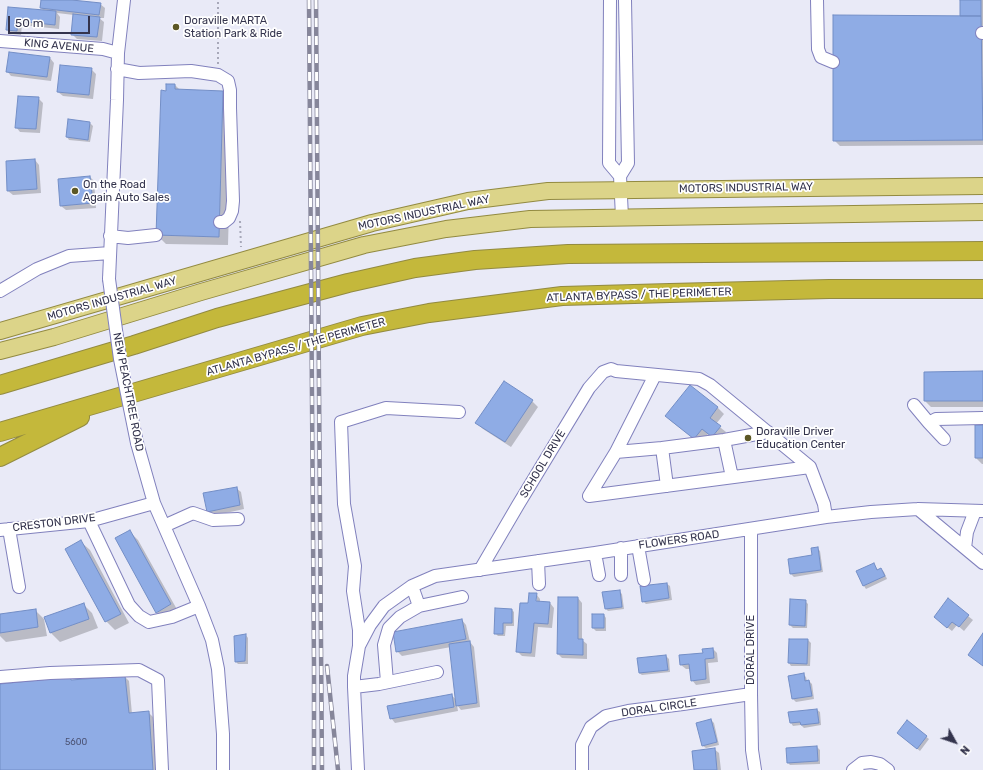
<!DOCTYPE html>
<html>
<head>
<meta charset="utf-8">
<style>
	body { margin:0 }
	#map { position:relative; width:983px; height:770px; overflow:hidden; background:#e9eaf7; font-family:Rubik,sans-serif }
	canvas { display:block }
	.north { position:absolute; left:935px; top:722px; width:40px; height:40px; -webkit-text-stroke:3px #fff; paint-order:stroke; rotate:130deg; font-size:11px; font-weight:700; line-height:16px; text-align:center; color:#34344d }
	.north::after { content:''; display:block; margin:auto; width:14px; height:18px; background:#34344d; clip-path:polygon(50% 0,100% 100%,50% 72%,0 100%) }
	.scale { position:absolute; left:8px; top:16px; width:82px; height:18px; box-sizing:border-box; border:2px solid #34344d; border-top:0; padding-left:5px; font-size:12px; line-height:14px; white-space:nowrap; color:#34344d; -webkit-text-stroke:3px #fff; paint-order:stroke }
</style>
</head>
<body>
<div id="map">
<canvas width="983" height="770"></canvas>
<div class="north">N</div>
<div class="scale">50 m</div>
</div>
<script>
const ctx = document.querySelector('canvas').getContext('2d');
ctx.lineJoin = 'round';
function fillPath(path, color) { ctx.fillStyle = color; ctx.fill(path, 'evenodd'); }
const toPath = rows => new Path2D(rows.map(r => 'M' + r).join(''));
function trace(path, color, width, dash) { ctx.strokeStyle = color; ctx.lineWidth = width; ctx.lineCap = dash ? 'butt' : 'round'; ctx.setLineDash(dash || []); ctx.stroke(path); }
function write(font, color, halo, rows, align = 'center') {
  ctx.font = font + ' Rubik,sans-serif'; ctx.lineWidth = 3.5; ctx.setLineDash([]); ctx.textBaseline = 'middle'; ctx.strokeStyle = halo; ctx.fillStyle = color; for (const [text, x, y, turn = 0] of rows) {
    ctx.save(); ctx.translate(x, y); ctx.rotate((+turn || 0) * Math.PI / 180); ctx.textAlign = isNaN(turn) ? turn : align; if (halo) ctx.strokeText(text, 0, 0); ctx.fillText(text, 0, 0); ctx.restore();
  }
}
fillPath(toPath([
	[42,0,76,0,76,1,100,4,105,8,104,18,99,18,104,22,102,41,77,39,72,34,74,15,57,13,60,17,59,29,22,25,21,35,12,34,7,29,9,8,44,11,41,8],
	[961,0,983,0,983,145,840,146,834,140,961,17],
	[50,58,54,63,51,81,11,76,7,71],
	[91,69,96,74,93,99,63,96,58,92],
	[175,85,180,90,223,92,232,100,228,245,166,244,157,235,167,92],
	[38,98,43,103,40,133,20,132,16,127],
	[69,120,90,123,93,126,90,142,69,140,67,137],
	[35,160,39,165,41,193,13,195,8,191],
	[90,177,94,181,96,208,66,210,61,206,59,179],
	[983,372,983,407,931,407,925,401,925,373],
	[690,386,718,408,724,414,716,424,726,432,719,442,708,434,701,444,672,422,666,416],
	[532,401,538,407,511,447,483,429,477,423],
	[983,426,983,464,982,464,976,458],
	[236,488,241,492,244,509,212,516,208,511],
	[129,531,138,540,179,613,166,621,157,612],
	[81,542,90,550,129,623,115,630,106,621],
	[817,548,820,551,823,572,794,577,791,574,789,560,813,556],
	[874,564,878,570,881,569,884,572,887,579,866,589,864,586,857,572],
	[667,584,670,586,672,600,646,604,643,601],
	[619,591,622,594,624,609,608,611,606,609],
	[536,594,540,599,540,603,550,603,554,608,552,628,538,627,535,657,522,656,517,651,529,604],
	[535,597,537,597,537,606],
	[559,598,578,598,582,603,582,640,587,644,587,659,562,658,558,654],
	[948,600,973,620,964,631,957,625,952,631,939,621],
	[805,601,808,604,807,628,793,628,790,625],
	[83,604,92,613,98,628,60,642,51,633,45,618],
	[35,610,44,619,47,636,6,642,0,636,0,615],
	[512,610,514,612,514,626,506,626,505,636,498,636,495,633],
	[604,615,606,618,606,631,596,631,593,628],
	[462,620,466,625,470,642,474,647,480,707,461,710,457,705,458,711,395,723,391,718,451,695,457,700,451,647,402,656,397,651],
	[246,635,248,638,248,664,238,664,236,662],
	[790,640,808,640,811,643,810,666,791,666,789,663],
	[713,649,717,653,718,662,708,663,710,683,696,685,692,680,691,669,686,669,681,665],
	[666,656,669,659,670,672,642,675,639,673],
	[803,674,806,677,807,681,809,681,812,684,814,699,796,702,793,699,789,677],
	[125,677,129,681,132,714,148,712,153,717,157,770,0,770,0,685,70,678,73,681],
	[817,710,820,712,821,725,804,728,801,725,793,726,791,723,790,713],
	[711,720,714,723,719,745,706,748,703,746],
	[907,722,929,739,920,751,901,736],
	[817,747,820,750,820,764,790,765,788,763],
	[714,749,719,753,721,770,695,770]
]), '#0003');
const building = toPath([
	[41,0,72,0,101,3,99,15,40,8,41,0],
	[960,0,981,0,981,16,960,16,960,0],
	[8,7,56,11,55,25,18,21,17,31,6,30,8,7],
	[73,14,100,17,97,37,71,35,73,14],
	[833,15,981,16,983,140,833,141,833,15],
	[9,52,50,57,47,77,6,72,9,52],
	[60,65,92,68,89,95,57,92,60,65],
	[166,84,175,84,175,89,223,91,219,237,156,235,161,90,166,91,166,84],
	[18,96,39,97,36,129,15,128,18,96],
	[68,119,90,122,88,140,66,137,68,119],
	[35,159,37,189,7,191,6,161,35,159],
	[90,176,93,203,60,206,58,179,90,176],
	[983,371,983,401,924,401,924,372,983,371],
	[504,381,533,400,505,442,475,423,504,381],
	[690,385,718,407,710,418,721,426,712,437,702,429,694,439,665,416,690,385],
	[975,425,983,425,983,458,975,458,975,425],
	[237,487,240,505,207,512,203,493,237,487],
	[130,530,171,604,156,613,115,538,130,530],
	[81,540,121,614,105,622,65,549,81,540],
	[818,547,821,570,790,574,788,559,812,555,811,548,818,547],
	[874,563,877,570,881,568,885,576,863,586,856,571,874,563],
	[667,583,669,598,642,602,640,586,667,583],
	[620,590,622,607,605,609,602,592,620,590],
	[529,593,537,593,536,601,550,602,548,624,534,623,531,653,516,652,520,603,528,603,529,593],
	[558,597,578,597,578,639,583,639,583,655,557,654,558,597],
	[948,598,969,615,959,627,952,622,947,628,934,617,948,598],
	[790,599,806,600,805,626,789,625,790,599],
	[84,603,89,619,50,633,44,617,84,603],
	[495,608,512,609,512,623,503,623,503,634,494,634,495,608],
	[36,609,38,627,0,633,0,614,36,609],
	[592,614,604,614,604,628,592,628,592,614],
	[462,619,466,639,396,652,393,632,462,619],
	[983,633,983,666,968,655,983,633],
	[246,634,245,661,235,662,234,636,246,634],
	[789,639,808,639,807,664,788,663,789,639],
	[470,641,477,703,456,706,449,644,470,641],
	[713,648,714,658,705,659,706,679,691,681,689,664,680,665,679,655,703,653,702,649,713,648],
	[666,655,668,670,639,673,637,658,666,655],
	[804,673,805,681,809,680,812,696,792,699,788,676,804,673],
	[125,676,129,713,149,711,153,770,0,770,0,684,19,682,70,677,71,680,125,676],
	[452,694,454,707,390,719,387,706,452,694],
	[817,709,819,723,801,725,800,722,790,723,788,712,817,709],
	[711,719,717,742,702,746,696,723,711,719],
	[907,720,927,736,917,749,897,733,907,720],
	[817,746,818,761,787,763,786,748,817,746],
	[715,748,717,770,694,770,692,751,715,748]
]);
fillPath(building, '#8face5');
trace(building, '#738ec6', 1);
const minor = toPath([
	[610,0,609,163,620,176],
	[817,0,818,49,821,57,833,62],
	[982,33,983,33],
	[0,41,103,49,118,53],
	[117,69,139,73,191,71,218,75,228,81,230,90,230,108,233,201,232,211,229,218,224,222,220,222],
	[622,217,620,176,628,163,625,0],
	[110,236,128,238,156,235],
	[109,279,117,100,118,53,124,0],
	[0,291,37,269,69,256,110,253],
	[655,375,616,452,589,496,810,467],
	[914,405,929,423],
	[944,439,929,423,936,419,983,418],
	[724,440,732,477],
	[137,443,154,503,199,606,212,640,218,669,223,734,223,770],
	[662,448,667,486],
	[616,452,662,448,724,440,768,432],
	[918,509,983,563],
	[89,521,129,605,139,616,149,622,172,617,199,606],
	[164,526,193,513,213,520,238,519],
	[9,529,19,587],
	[751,529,751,694,752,750,755,770],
	[0,530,89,521,154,503],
	[638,546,644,580],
	[965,548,967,532,975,511],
	[595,553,599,575],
	[538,561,539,584],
	[480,570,518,505,589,388,603,372,611,369,616,371,699,379,710,385,810,467,824,504,826,517],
	[621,575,621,548],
	[412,586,419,606,462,597],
	[359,645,359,630,353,591,355,566,344,504,341,422,386,408,459,412],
	[0,677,50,673,139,670,158,680,162,770],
	[387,682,384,645,389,628,400,617,419,606],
	[354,687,379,684,437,672],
	[358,770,354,687,354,676,359,646,370,625,384,606,412,586,435,576,595,553,826,517,871,512,918,509,983,511],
	[582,770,582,745,591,727,606,716,628,711,683,704,751,694],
	[853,770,862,763,871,762,880,764,888,770]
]);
const major = toPath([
	[0,331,372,223,468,201,548,191,983,186],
	[0,351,54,337,201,292,364,245,446,229,530,219,983,212]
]);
const highway = toPath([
	[0,385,134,345,217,318,348,283,415,268,475,260,568,254,983,251],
	[0,432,362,326,429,313,562,296,670,293,829,289,983,289],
	[0,457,80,417]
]);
trace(minor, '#8181bd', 14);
trace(major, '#928a41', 18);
trace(highway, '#928a41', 20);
trace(toPath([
	[218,64,218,0],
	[240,221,241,247]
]), '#a7a8b9', 2, [2, 3]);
trace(minor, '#fff', 12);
trace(major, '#dcd489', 16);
trace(highway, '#c4b83b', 18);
const rail = toPath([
	[309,0,314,666,314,770],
	[316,0,322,770],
	[327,666,338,770]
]);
trace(rail, '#86869a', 4.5);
trace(rail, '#fff', 3, [9]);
const minorBridge = toPath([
	[109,279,120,359,137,443]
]);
trace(minorBridge, '#8181bd', 14, []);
trace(minorBridge, '#fff', 12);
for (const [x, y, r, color] of [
	[176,27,4,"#5c5724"],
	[75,191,4,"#5c5724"],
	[748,438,4,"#5c5724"]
]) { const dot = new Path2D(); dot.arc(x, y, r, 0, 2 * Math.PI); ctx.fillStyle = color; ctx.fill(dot); trace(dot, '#fff', 1.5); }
write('9px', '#4b5273', null, [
	["5600",76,742]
]);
write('11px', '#34344d', '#fff', [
	["Doraville MARTA",184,21],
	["Station Park & Ride",184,34],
	["On the Road",83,185],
	["Again Auto Sales",83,198],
	["Doraville Driver",756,432],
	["Education Center",756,445]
], 'left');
write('11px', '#34344d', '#fff', [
	["KING AVENUE",59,46,5],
	["MOTORS INDUSTRIAL WAY",746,188,-1],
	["MOTORS INDUSTRIAL WAY",424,213,-12],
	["ATLANTA BYPASS / THE PERIMETER",639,295,-2],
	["MOTORS INDUSTRIAL WAY",112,299,-16],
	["ATLANTA BYPASS / THE PERIMETER",296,347,-16],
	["NEW PEACHTREE ROAD",128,392,79],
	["SCHOOL DRIVE",543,464,-59],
	["CRESTON DRIVE",54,523,-7],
	["FLOWERS ROAD",679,540,-8],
	["DORAL DRIVE",751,650,-90],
	["DORAL CIRCLE",659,708,-8]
]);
</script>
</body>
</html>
